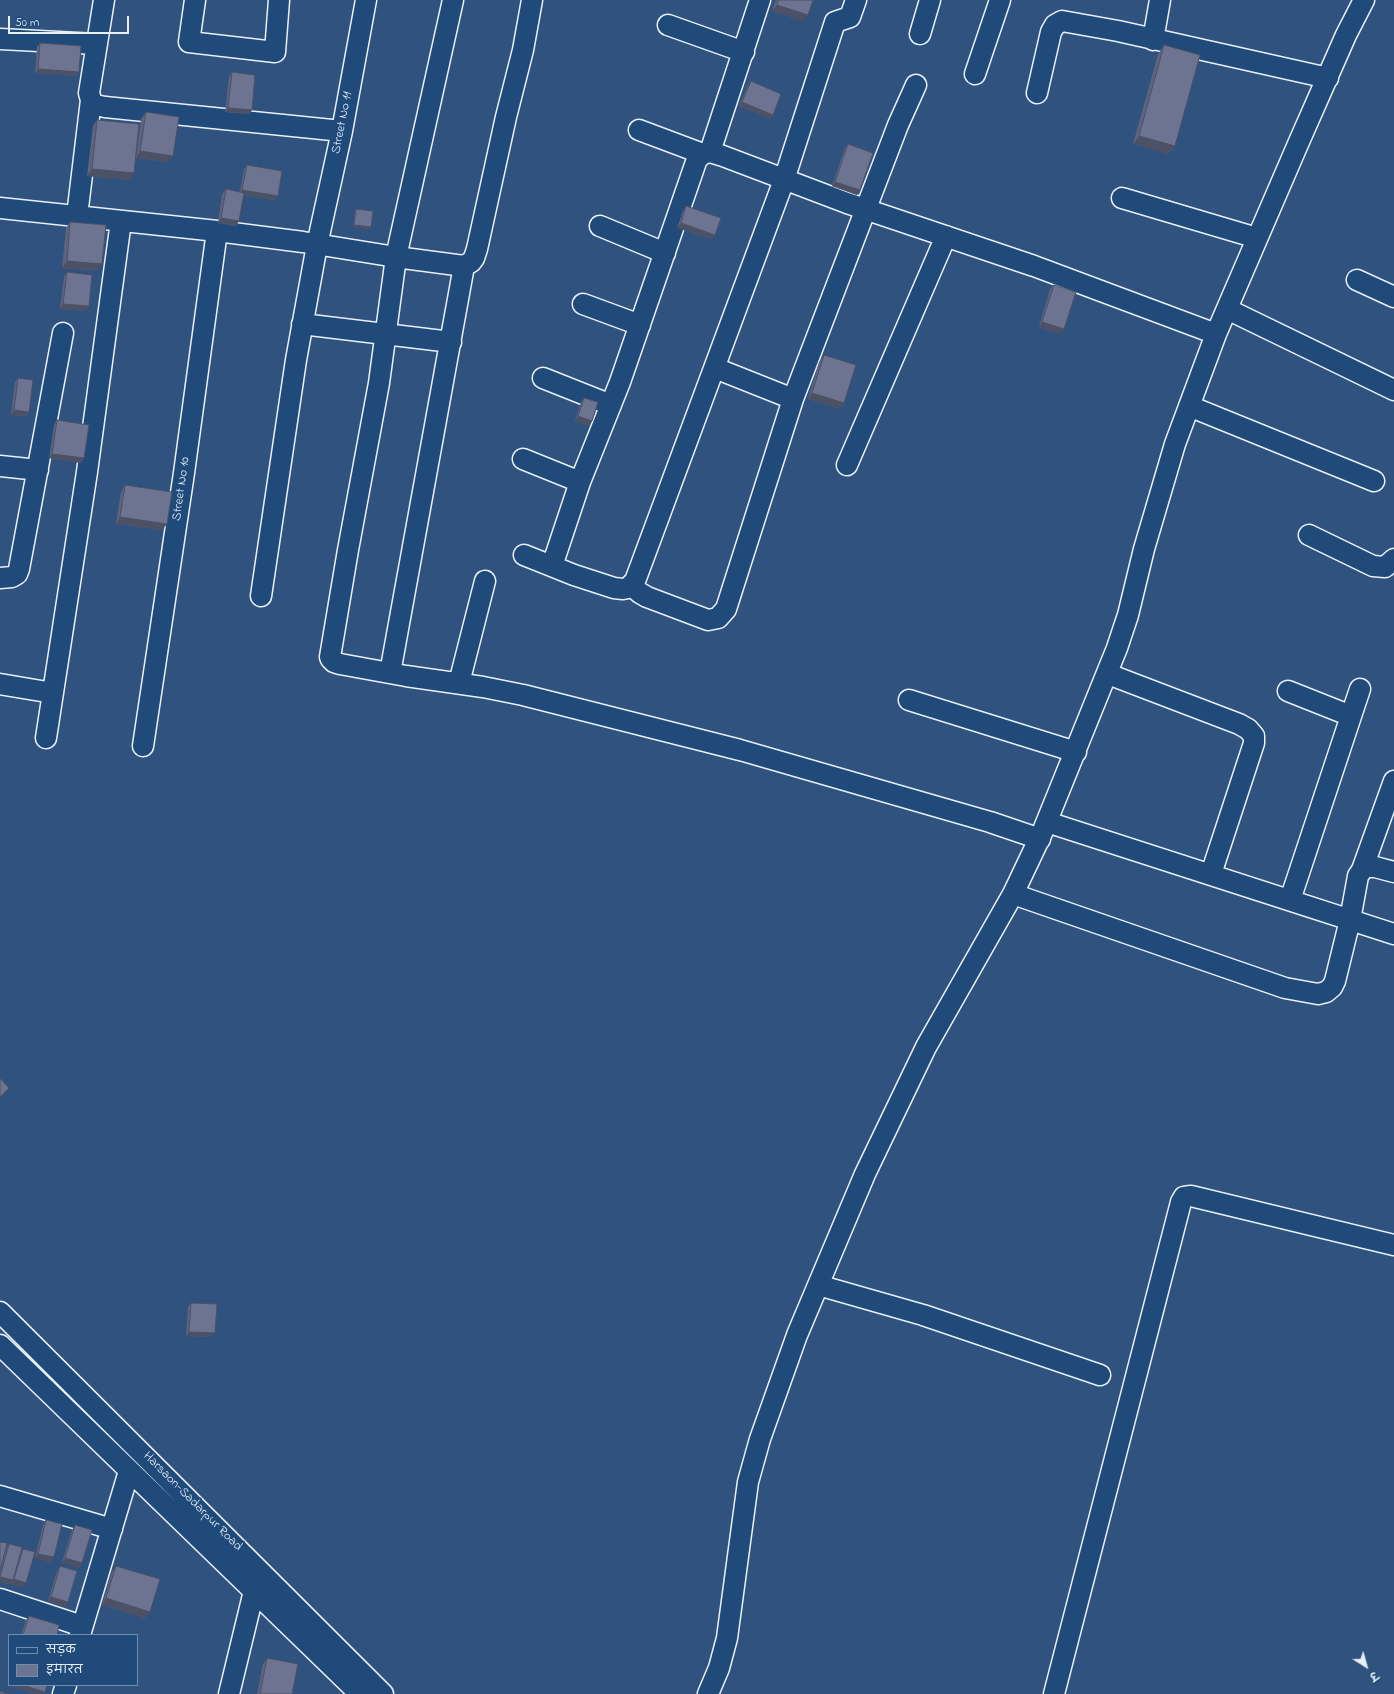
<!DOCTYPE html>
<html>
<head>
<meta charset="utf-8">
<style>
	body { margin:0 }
	#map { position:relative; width:1394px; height:1694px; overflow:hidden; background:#2f527f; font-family:"Indie Flower","Playpen Sans Deva",sans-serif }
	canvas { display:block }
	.legend { position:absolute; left:8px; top:1634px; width:130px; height:52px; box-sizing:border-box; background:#1f4a7a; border:1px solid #6f8dac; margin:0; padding:5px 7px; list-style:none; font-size:12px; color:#e8f1f8 }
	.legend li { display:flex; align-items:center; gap:8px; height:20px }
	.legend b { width:20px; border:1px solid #6f8dac }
	.north { position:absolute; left:1346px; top:1646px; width:40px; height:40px; -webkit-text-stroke:3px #1f4a7a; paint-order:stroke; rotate:143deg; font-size:11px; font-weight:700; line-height:16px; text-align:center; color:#e8f1f8 }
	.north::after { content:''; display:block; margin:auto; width:14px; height:18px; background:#e8f1f8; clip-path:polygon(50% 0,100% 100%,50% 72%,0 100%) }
	.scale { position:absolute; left:8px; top:16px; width:121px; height:18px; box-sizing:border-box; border:2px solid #e8f1f8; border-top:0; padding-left:5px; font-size:12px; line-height:14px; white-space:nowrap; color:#e8f1f8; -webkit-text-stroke:3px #1f4a7a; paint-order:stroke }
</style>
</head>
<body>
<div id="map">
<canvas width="1394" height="1694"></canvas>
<ul class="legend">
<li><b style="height:5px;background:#1f4a7a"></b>सड़क</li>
<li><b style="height:11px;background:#6d7491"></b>इमारत</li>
</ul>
<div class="north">उ</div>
<div class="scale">50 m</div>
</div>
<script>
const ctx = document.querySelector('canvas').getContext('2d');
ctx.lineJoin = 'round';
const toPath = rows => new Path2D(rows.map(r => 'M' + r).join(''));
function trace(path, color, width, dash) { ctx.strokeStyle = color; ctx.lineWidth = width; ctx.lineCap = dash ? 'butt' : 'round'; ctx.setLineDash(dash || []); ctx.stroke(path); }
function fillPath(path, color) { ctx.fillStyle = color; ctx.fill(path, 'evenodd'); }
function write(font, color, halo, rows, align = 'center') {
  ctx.font = font + ' "Indie Flower",sans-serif'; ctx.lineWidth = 4; ctx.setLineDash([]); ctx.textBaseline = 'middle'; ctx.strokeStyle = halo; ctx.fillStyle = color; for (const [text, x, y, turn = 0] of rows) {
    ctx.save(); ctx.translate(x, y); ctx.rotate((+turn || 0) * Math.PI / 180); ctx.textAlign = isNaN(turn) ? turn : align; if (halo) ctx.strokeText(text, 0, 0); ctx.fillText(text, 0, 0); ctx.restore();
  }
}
const minor = toPath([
	[104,0,89,93,91,100,95,105,105,107,342,131],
	[195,0,189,42,275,52,279,0],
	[453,0,396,257,379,383,348,550,330,657,331,659,334,662,340,664,406,676,483,687,523,695,740,750,990,822,1040,839],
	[668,25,744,52],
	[920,34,930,0],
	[0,39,97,44],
	[1153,40,1160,0],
	[975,74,1000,0],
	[1037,93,1051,32,1055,25,1062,21,1118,31,1328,78],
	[639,130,703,154],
	[710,152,760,0],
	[1122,198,1257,238],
	[0,208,217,231,303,242,396,257,464,266,471,262,474,258,477,249,506,117,523,50,532,0],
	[77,216,91,100],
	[600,226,665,253],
	[1357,280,1394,297],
	[583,304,640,325],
	[1227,309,1394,390],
	[302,324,451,342],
	[715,368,793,399],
	[543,378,611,405],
	[1189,406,1374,481],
	[523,459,580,482],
	[847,465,946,236],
	[0,466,38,470],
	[1309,535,1373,566,1385,567,1394,559],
	[524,555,574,575,614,588,623,589,628,588,635,581,784,180,835,22,850,17,856,0],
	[552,566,580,482,620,382,697,159,703,154,710,152,723,156,847,203,1034,266,1216,334],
	[0,578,12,577,17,574,19,569,63,333],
	[632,586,640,593,647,597,708,620,718,618,726,609,793,399,898,125,916,85],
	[261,596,296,360,317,245,342,131,366,0],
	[390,673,464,266],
	[1108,674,1239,724,1248,729,1254,736,1254,743,1211,874],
	[459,683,485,581],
	[0,684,53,693],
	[1288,691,1351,716],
	[909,700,1076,752],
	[46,738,87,472,121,221],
	[143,746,184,473,217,231],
	[1047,822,1394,934],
	[1362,870,1394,781],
	[1013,894,1285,988,1318,994,1326,992,1332,987,1335,981,1350,920,1358,876,1362,870,1367,867,1375,867,1394,872],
	[1290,900,1360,689],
	[818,1285,923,1315,1100,1375],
	[0,1312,383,1694],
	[0,1345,360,1694],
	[0,1496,112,1529],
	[0,1599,82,1626],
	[80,1635,129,1471],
	[63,1694,66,1685],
	[229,1694,254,1591],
	[708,1694,719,1668,727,1638,748,1482,760,1439,797,1335,865,1174,926,1047,1013,894,1042,833,1117,648,1128,615,1144,549,1175,444,1216,334,1298,144,1346,35,1364,0],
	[1054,1694,1181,1202,1184,1197,1191,1196,1394,1245]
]);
trace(minor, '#e8f1f8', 23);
trace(minor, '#1f4a7a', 20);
fillPath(toPath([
	[776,0,813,0,803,21,772,11],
	[40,43,79,72,76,76,35,73,37,47],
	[1164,45,1169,154,1133,144,1158,54],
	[232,72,252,110,249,114,225,112,229,77],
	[751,81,773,115,770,119,739,106,748,85],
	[146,112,169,162,136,158,141,119],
	[97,120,129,180,87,176,93,126],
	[848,144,860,190,857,195,832,186,845,148],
	[247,165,275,200,244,195,236,226,218,223,222,194,226,189,240,192,244,169],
	[686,206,712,239,677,228,683,211],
	[356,209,371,227,369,229,353,227,355,211],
	[70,222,97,271,62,268,66,228],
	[67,272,86,311,60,309,64,277],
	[1054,285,1064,329,1061,334,1039,327,1050,289],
	[824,355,840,409,808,399,819,362],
	[18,378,29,412,26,416,11,415,15,382],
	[584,398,589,426,575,421,581,402],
	[57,420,84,458,81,463,49,458,54,425],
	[125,485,162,530,116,524,121,492],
	[191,1303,212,1337,186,1336,188,1307],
	[46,1520,54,1557,50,1562,35,1558,43,1525],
	[75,1525,82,1563,79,1568,62,1562,72,1530],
	[0,1542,1,1569,6,1548,9,1544,20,1552,23,1549,23,1587,11,1584,11,1582,10,1584,0,1582],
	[60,1566,68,1602,65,1607,48,1601,57,1571],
	[116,1566,150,1612,145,1618,102,1605,112,1572],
	[29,1616,57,1635,21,1635,26,1620],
	[267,1658,292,1694,257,1694,263,1664]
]), '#5e647d');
fillPath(toPath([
	[777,5,808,15,803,21,772,11],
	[38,69,79,72,76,76,35,73],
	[742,102,773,115,770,119,739,106],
	[228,108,252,110,249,114,225,112],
	[1139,136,1175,146,1169,154,1133,144],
	[140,151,173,156,169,162,136,158],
	[92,169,134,173,129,180,87,176],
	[835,182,860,190,857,195,832,186],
	[242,190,278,196,275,200,239,194],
	[221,218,239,221,236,226,218,223],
	[681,223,715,235,712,239,677,228],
	[354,225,371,227,369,229,353,227],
	[67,261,102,264,97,271,62,268],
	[63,304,89,306,86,311,60,309],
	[1042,322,1064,329,1061,334,1039,327],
	[812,393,844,403,840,409,808,399],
	[14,410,29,412,26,416,11,415],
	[578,416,592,421,589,426,575,421],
	[52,454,84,458,81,463,49,458],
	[120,517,167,524,162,530,116,524],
	[9,1088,5,1094,0,1099,0,1097],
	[189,1332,215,1333,212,1337,186,1336],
	[38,1554,54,1557,50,1562,35,1558],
	[65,1558,82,1563,79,1568,62,1562],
	[0,1577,13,1580,10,1584,0,1582],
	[14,1579,26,1583,23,1587,11,1584],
	[51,1597,68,1602,65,1607,48,1601],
	[106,1598,150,1612,145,1618,102,1605],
	[9,1685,22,1685,45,1692,43,1694,34,1694,9,1686]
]), '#4c5166');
const building = toPath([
	[778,0,813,0,808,15,777,5,778,0],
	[40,43,81,46,79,72,38,69,40,43],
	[1164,45,1200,55,1175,146,1139,136,1164,45],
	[232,72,255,75,252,110,228,108,232,72],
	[751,81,781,94,773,115,742,102,751,81],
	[146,112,179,117,173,156,140,151,146,112],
	[97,120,139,124,134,173,92,169,97,120],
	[848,144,873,153,860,190,835,182,848,144],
	[247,165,282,171,278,196,242,190,247,165],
	[226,189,244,193,239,221,221,218,226,189],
	[686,206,721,218,715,235,681,223,686,206],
	[356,209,373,211,371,227,354,225,356,209],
	[70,222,106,225,102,264,67,261,70,222],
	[67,272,92,275,89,306,63,304,67,272],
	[1054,285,1076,292,1064,329,1042,322,1054,285],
	[824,355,856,365,844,403,812,393,824,355],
	[18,378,33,380,29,412,14,410,18,378],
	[584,398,598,402,592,421,578,416,584,398],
	[57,420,89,425,84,458,52,454,57,420],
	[125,485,172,492,167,524,120,517,125,485],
	[0,1078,9,1088,0,1097,0,1078],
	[191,1303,217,1304,215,1333,189,1332,191,1303],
	[46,1520,62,1524,54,1557,38,1554,46,1520],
	[75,1525,92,1530,82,1563,65,1558,75,1525],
	[0,1542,7,1543,0,1571,0,1542],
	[9,1544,22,1547,13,1580,0,1577,9,1544],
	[23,1549,35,1552,26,1583,14,1579,23,1549],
	[60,1566,77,1571,68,1602,51,1597,60,1566],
	[116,1566,160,1579,150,1612,106,1598,116,1566],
	[29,1616,59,1625,57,1635,23,1635,29,1616],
	[267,1658,298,1664,292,1694,260,1694,267,1658],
	[22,1685,47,1685,45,1692,22,1685],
	[0,1691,8,1694,0,1694,0,1691]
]);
fillPath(building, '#6d7491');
trace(building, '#4c5166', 1);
write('13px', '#e8f1f8', '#1f4a7a', [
	["Street No 11",343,123,-79],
	["Street No 10",182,489,-82],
	["Harsaon-Sadarpur Road",192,1502,45]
]);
</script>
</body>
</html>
